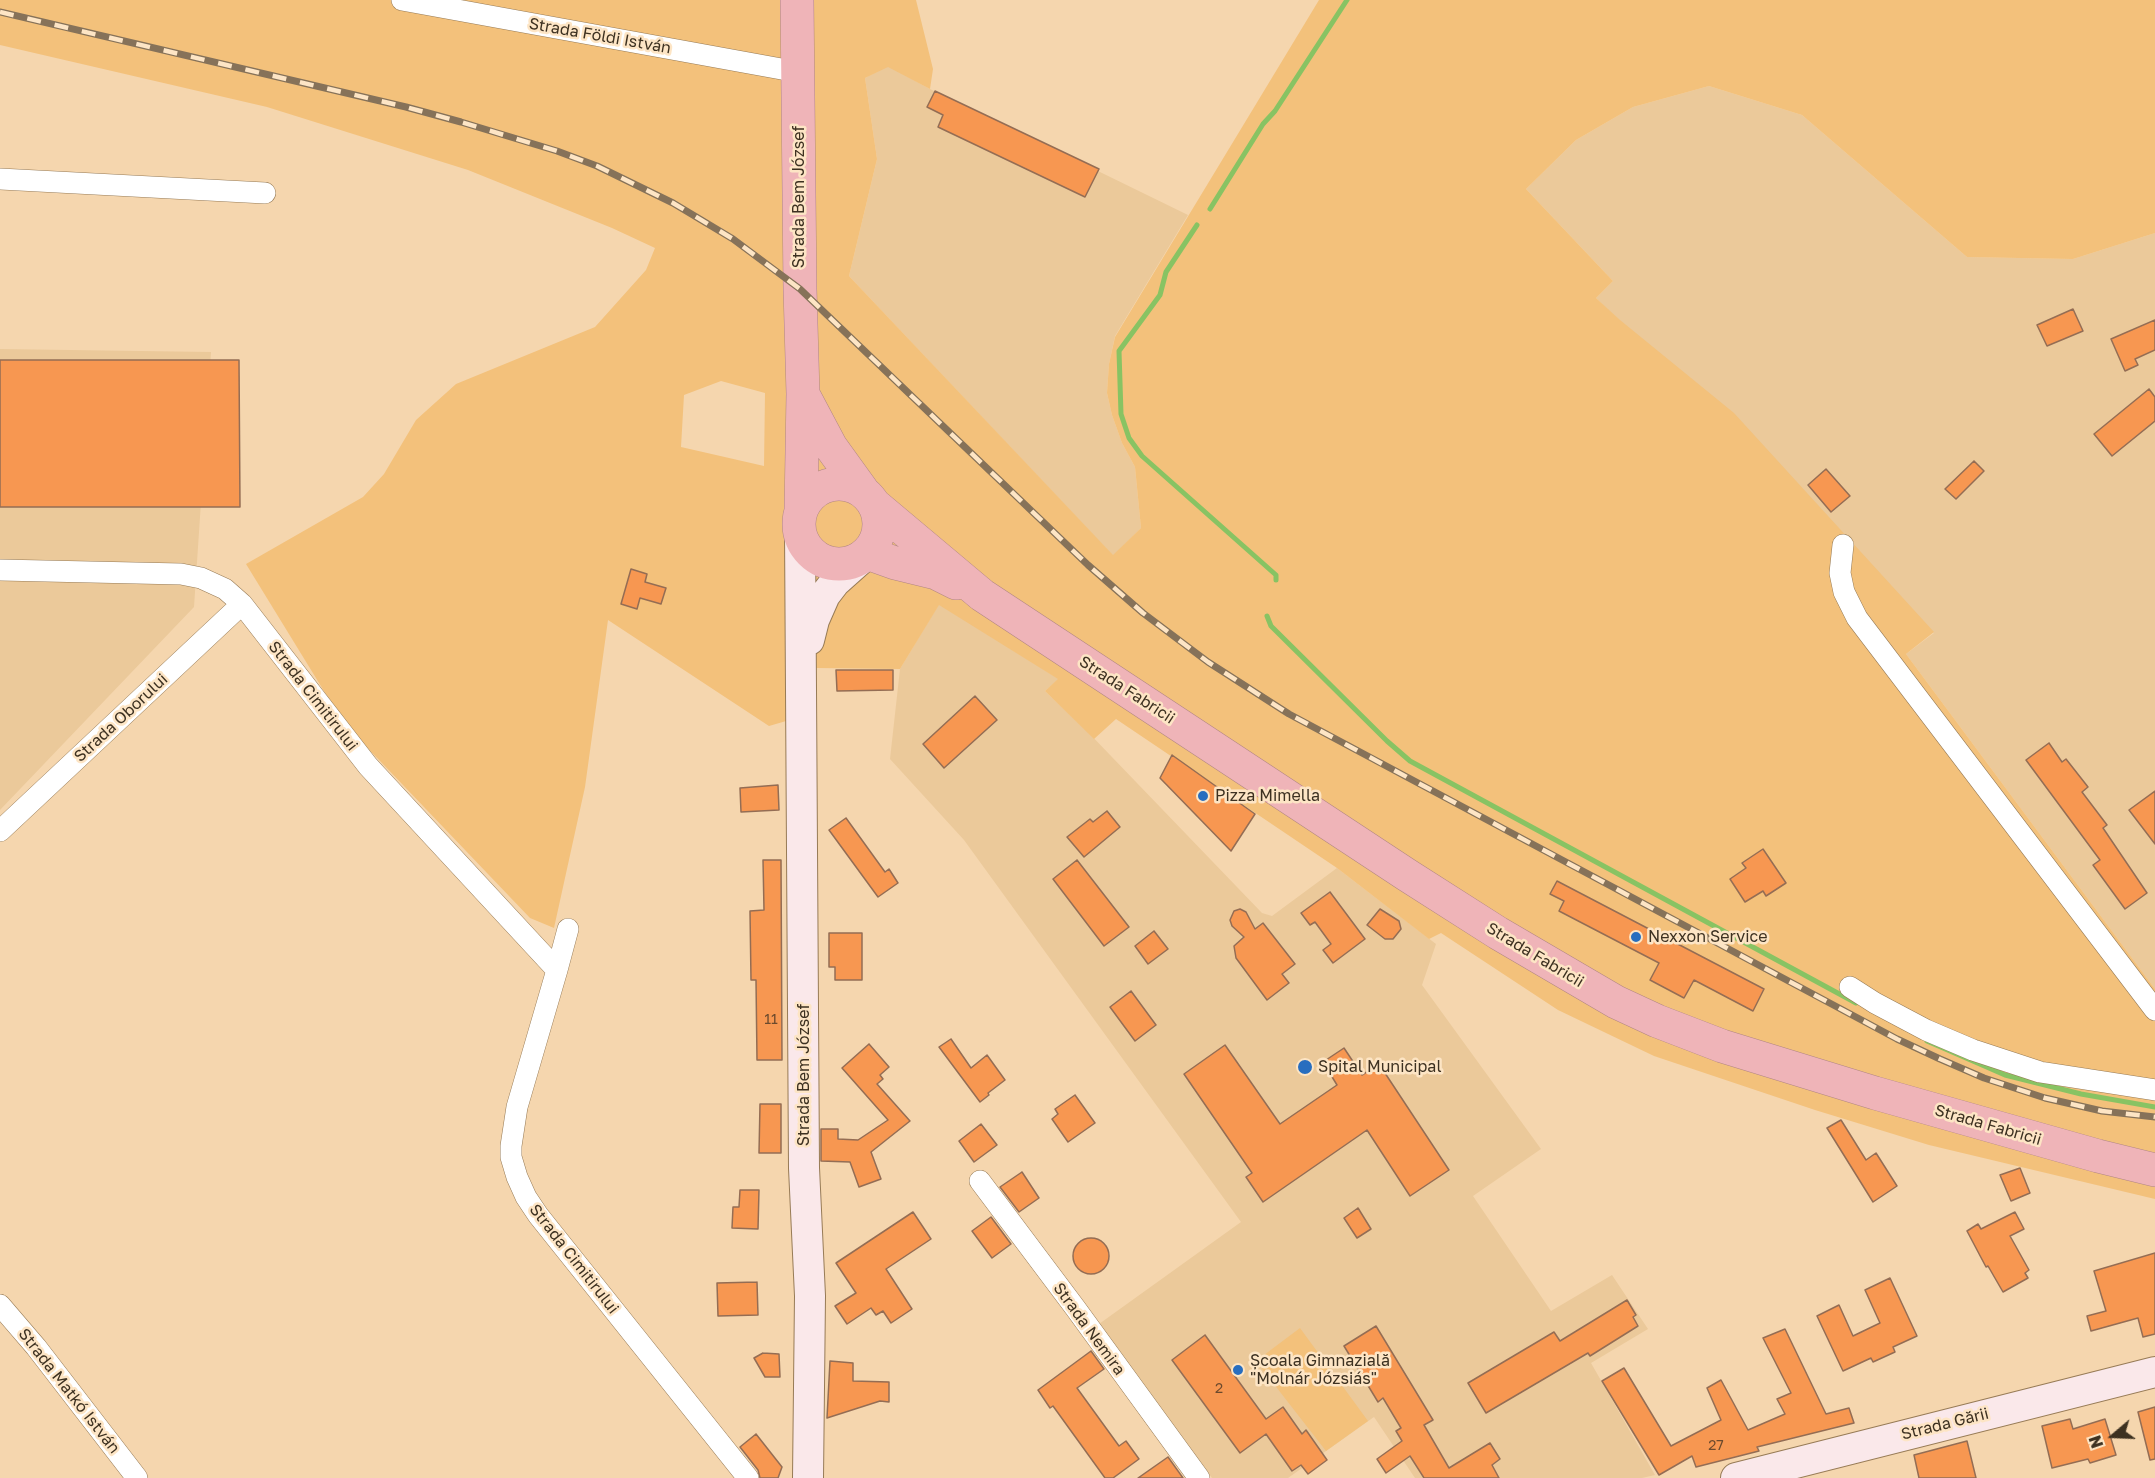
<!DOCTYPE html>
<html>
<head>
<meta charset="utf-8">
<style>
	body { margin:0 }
	#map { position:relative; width:2155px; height:1478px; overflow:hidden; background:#f5d6ae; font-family:"Golos Text",sans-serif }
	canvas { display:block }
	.north { position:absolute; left:2083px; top:1406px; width:60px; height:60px; -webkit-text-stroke:4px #fde5c5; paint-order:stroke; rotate:251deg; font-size:16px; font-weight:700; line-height:24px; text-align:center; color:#3d3121 }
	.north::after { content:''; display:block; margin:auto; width:21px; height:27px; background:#3d3121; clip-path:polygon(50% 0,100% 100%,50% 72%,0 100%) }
</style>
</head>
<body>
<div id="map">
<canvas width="2155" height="1478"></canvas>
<div class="north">N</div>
</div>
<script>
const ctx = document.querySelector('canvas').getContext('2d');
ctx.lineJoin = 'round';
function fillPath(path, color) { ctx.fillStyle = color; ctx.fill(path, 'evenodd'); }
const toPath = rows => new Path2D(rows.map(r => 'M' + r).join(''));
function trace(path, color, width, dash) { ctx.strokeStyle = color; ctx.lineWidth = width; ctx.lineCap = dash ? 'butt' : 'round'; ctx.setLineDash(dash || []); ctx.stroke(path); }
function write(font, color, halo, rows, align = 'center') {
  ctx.font = font + ' "Golos Text",sans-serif'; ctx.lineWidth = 5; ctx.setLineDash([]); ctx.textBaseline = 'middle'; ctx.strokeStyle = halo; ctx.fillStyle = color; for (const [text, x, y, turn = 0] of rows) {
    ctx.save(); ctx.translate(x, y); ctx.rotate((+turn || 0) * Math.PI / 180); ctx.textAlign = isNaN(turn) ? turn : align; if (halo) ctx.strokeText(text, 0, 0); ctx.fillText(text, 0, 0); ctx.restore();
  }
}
fillPath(toPath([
	[888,66,930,89,1188,215,1115,336,1109,364,1107,393,1112,415,1122,443,1135,467,1141,528,1113,556,849,276,877,159,865,78],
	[1709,86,1802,115,1967,257,2073,259,2155,233,2155,989,1906,654,1934,633,1596,298,1613,281,1526,189,1576,140,1633,107],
	[0,349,211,352,194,607,0,810],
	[939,604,1059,679,1045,691,1086,730,1262,913,1272,916,1337,868,1436,944,1422,985,1541,1149,1473,1196,1551,1311,1612,1275,1648,1329,1591,1363,1655,1475,1642,1478,1415,1478,1374,1417,1288,1478,1212,1478,1099,1324,1241,1222,964,840,890,759,900,669]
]), '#ebc99a');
fillPath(toPath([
	[0,0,916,0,933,69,930,89,888,67,865,78,877,159,849,276,1113,555,1141,528,1135,467,1122,443,1112,415,1107,393,1109,364,1115,337,1319,0,2155,0,2155,233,2073,259,1967,257,1802,115,1709,86,1633,107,1576,140,1526,189,1613,281,1596,298,1620,320,1734,413,1934,632,1906,654,2155,989,2155,1199,1929,1145,1815,1110,1654,1056,1558,1010,1441,933,1429,939,1337,868,1116,719,1094,739,1045,691,1058,679,939,605,900,669,816,668,817,712,769,726,608,620,585,787,554,928,530,918,359,739,327,696,246,564,363,497,384,474,416,420,456,384,595,327,646,270,655,248,612,228,468,170,267,107,0,45],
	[721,381,765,393,764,466,681,447,684,395],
	[1300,1328,1368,1421,1326,1451,1256,1361]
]), '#f3c17b');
trace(toPath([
	[1210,209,1263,124,1275,111,1347,0],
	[1197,225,1166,272,1160,295,1119,351,1121,414,1129,438,1142,456,1276,575,1276,580],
	[1267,616,1271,626,1387,741,1410,761,1856,1003],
	[1927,1041,2005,1075,2081,1094,2155,1107]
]), '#88c363', 5);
const building = toPath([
	[935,91,1099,169,1085,197,938,127,943,115,927,107,935,91],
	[2073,309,2083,331,2047,346,2037,325,2073,309],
	[2155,320,2155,350,2135,359,2138,365,2125,371,2111,339,2155,320],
	[0,360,239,360,240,507,0,507,0,360],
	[2149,389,2155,397,2155,421,2112,456,2094,434,2149,389],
	[1974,461,1984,471,1956,499,1945,489,1974,461],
	[1826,469,1850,496,1831,512,1808,485,1826,469],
	[631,569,647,574,645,582,666,588,661,604,640,598,637,609,621,604,631,569],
	[836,670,893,670,893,690,837,691,836,670],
	[975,696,997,720,944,768,923,744,975,696],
	[2049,743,2062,762,2066,759,2088,787,2082,792,2107,825,2103,828,2147,893,2125,909,2093,865,2100,860,2026,760,2049,743],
	[1172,755,1255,814,1231,851,1160,778,1172,755],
	[778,785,779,810,741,812,740,788,778,785],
	[2155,791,2155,844,2129,810,2155,791],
	[1107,811,1120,827,1084,857,1067,837,1090,819,1093,822,1107,811],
	[846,818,885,872,889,869,898,883,878,897,829,830,846,818],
	[1763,849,1786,883,1766,896,1763,891,1745,902,1730,879,1746,868,1742,863,1763,849],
	[763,860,781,860,782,1060,757,1060,756,980,751,980,750,911,764,910,763,860],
	[1077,860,1129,927,1104,946,1053,879,1077,860],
	[1557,881,1764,989,1753,1011,1694,980,1684,998,1650,980,1659,963,1559,911,1564,901,1550,894,1557,881],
	[1330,892,1365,939,1333,963,1323,950,1331,944,1315,922,1310,925,1301,913,1330,892],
	[1240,909,1246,912,1255,929,1263,923,1295,964,1282,974,1289,983,1267,1000,1236,958,1234,946,1244,937,1232,926,1230,920,1234,911,1240,909],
	[1380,909,1399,921,1401,929,1393,939,1385,939,1367,925,1380,909],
	[1154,931,1168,949,1148,964,1135,946,1154,931],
	[829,933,862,933,862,980,835,980,835,967,829,967,829,933],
	[1131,991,1156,1025,1135,1041,1110,1007,1131,991],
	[951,1039,971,1068,987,1055,1005,1080,988,1093,989,1095,980,1102,939,1047,951,1039],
	[869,1044,889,1067,880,1075,883,1079,877,1084,910,1121,871,1152,881,1179,859,1187,850,1162,821,1161,821,1129,838,1129,838,1139,858,1140,888,1120,842,1068,869,1044],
	[1225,1045,1280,1124,1337,1085,1323,1062,1344,1048,1362,1075,1379,1064,1449,1170,1410,1196,1367,1130,1263,1202,1246,1177,1252,1173,1184,1074,1225,1045],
	[1075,1095,1095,1123,1068,1142,1052,1119,1058,1114,1055,1109,1075,1095],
	[760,1104,781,1104,781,1153,759,1153,760,1104],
	[1841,1120,1866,1160,1876,1153,1897,1186,1873,1202,1827,1128,1841,1120],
	[981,1124,997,1145,974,1162,959,1141,981,1124],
	[2020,1168,2030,1193,2011,1201,2000,1175,2020,1168],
	[1022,1172,1039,1198,1019,1212,1000,1187,1022,1172],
	[740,1190,759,1190,758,1229,732,1228,733,1207,739,1207,740,1190],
	[1358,1208,1371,1229,1357,1238,1344,1218,1358,1208],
	[913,1212,931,1239,886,1269,912,1309,891,1323,883,1311,876,1315,871,1308,847,1324,835,1306,856,1293,836,1263,913,1212],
	[2015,1212,2024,1229,2010,1236,2029,1270,2025,1273,2028,1278,2003,1292,1988,1266,1986,1267,1967,1231,1978,1224,1981,1229,2015,1212],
	[991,1217,1011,1244,992,1258,972,1231,991,1217],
	'1073 1256a18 18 0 1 1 36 0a18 18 0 1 1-36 0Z',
	[2155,1253,2155,1334,2143,1337,2138,1318,2091,1331,2087,1316,2106,1311,2094,1271,2155,1253],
	[1890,1278,1917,1336,1893,1347,1895,1352,1873,1362,1871,1358,1843,1371,1817,1316,1839,1305,1853,1336,1880,1323,1865,1290,1890,1278],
	[757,1282,758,1315,718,1316,717,1283,757,1282],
	[1627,1300,1636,1315,1633,1317,1638,1326,1590,1356,1588,1353,1486,1413,1468,1383,1554,1332,1560,1341,1627,1300],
	[1376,1326,1433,1420,1424,1425,1449,1468,1490,1443,1500,1459,1492,1465,1499,1478,1424,1478,1410,1456,1386,1473,1377,1459,1402,1441,1396,1431,1401,1428,1383,1398,1378,1402,1344,1346,1376,1326],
	[1785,1329,1826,1414,1849,1408,1854,1423,1757,1447,1759,1451,1696,1467,1692,1456,1659,1475,1602,1381,1624,1368,1671,1446,1721,1420,1707,1388,1721,1380,1748,1430,1785,1414,1777,1399,1791,1393,1763,1338,1785,1329],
	[1205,1335,1266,1419,1283,1407,1302,1434,1306,1430,1327,1460,1308,1474,1301,1465,1292,1471,1266,1434,1240,1453,1172,1360,1205,1335],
	[1091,1351,1104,1369,1077,1388,1119,1446,1126,1441,1139,1459,1113,1478,1105,1478,1053,1406,1050,1408,1038,1390,1091,1351],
	[763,1353,779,1354,780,1377,765,1377,754,1358,763,1353],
	[830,1361,853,1363,853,1381,889,1382,889,1402,880,1401,827,1418,830,1361],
	[2155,1407,2155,1459,2150,1460,2138,1412,2155,1407],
	[2070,1419,2073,1429,2105,1419,2116,1455,2090,1463,2088,1459,2052,1468,2042,1426,2070,1419],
	[756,1434,782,1467,778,1478,760,1478,758,1470,740,1447,756,1434],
	[1967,1441,1976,1478,1919,1478,1914,1455,1967,1441],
	[1168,1457,1183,1478,1138,1478,1168,1457]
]);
fillPath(building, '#f79751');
trace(building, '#946d54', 1.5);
const street = toPath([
	[402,0,798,72],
	[0,179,265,193],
	[1843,545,1840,573,1844,592,1857,618,2155,1010],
	[0,570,181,574,201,578,225,589,242,604,368,766,557,970,517,1107,511,1146,511,1157,517,1177,526,1197,538,1215,748,1478],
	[0,831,242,604],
	[557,970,568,929],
	[1850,987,1875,1003,1926,1030,1973,1050,2040,1072,2155,1090],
	[980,1181,1076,1309,1199,1478],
	[0,1305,36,1347,137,1478]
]);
const secondary = toPath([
	[800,531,804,1168,810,1296,808,1478],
	[809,640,814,620,825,595,835,582,863,557],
	[1736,1478,2155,1372]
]);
const highway = toPath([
	[797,0,800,289,803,394,801,510],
	[805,398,831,447,862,490],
	'799 524a40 40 0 1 1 80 0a40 40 0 1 1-80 0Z',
	[876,506,982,595,1407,875,1498,933,1616,1002,1657,1021,1722,1046,1875,1093,2098,1156,2155,1170],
	[867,553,895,563,936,573,956,583]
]);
trace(street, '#977b56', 22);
trace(secondary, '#977b56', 32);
trace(highway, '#b18683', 34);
trace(street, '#fff', 21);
trace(secondary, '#fae8ea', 30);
trace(highway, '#efb4b8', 33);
const rail = toPath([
	[0,12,406,107,461,122,557,151,597,166,673,203,733,239,800,289,1088,565,1143,613,1208,662,1289,714,1897,1039,1940,1059,1984,1078,2045,1098,2102,1111,2155,1117]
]);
trace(rail, '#867259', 7);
trace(rail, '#fde5c5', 4.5, [14]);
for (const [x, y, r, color] of [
	[1203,796,6,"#286ebf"],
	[1636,937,6,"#286ebf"],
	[1305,1067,8,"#286ebf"],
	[1238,1370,6,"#286ebf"]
]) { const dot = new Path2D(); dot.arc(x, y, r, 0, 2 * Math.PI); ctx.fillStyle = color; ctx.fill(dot); trace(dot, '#fde5c5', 2); }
write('14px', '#6c4a2d', null, [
	["11",771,1020],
	["2",1219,1389],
	["27",1716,1446]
]);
write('16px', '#3d3121', '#fde5c5', [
	["Strada Földi István",600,36,10],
	["Strada Bem József",799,197,-90],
	["Strada Fabricii",1127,690,33],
	["Strada Cimitirului",313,696,52],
	["Strada Oborului",121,718,-43],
	["Strada Fabricii",1535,955,31],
	["Strada Bem József",804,1075,-90],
	["Strada Fabricii",1988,1125,16],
	["Strada Cimitirului",574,1259,52],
	["Strada Nemira",1089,1329,54],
	["Strada Matkó István",69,1391,52],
	["Strada Gării",1945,1424,-14]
]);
write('16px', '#3d3121', '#fde5c5', [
	["Pizza Mimella",1215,796],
	["Nexxon Service",1648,937],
	["Spital Municipal",1318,1067],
	["Școala Gimnazială",1250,1361],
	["\"Molnár Józsiás\"",1250,1379]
], 'left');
</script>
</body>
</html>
